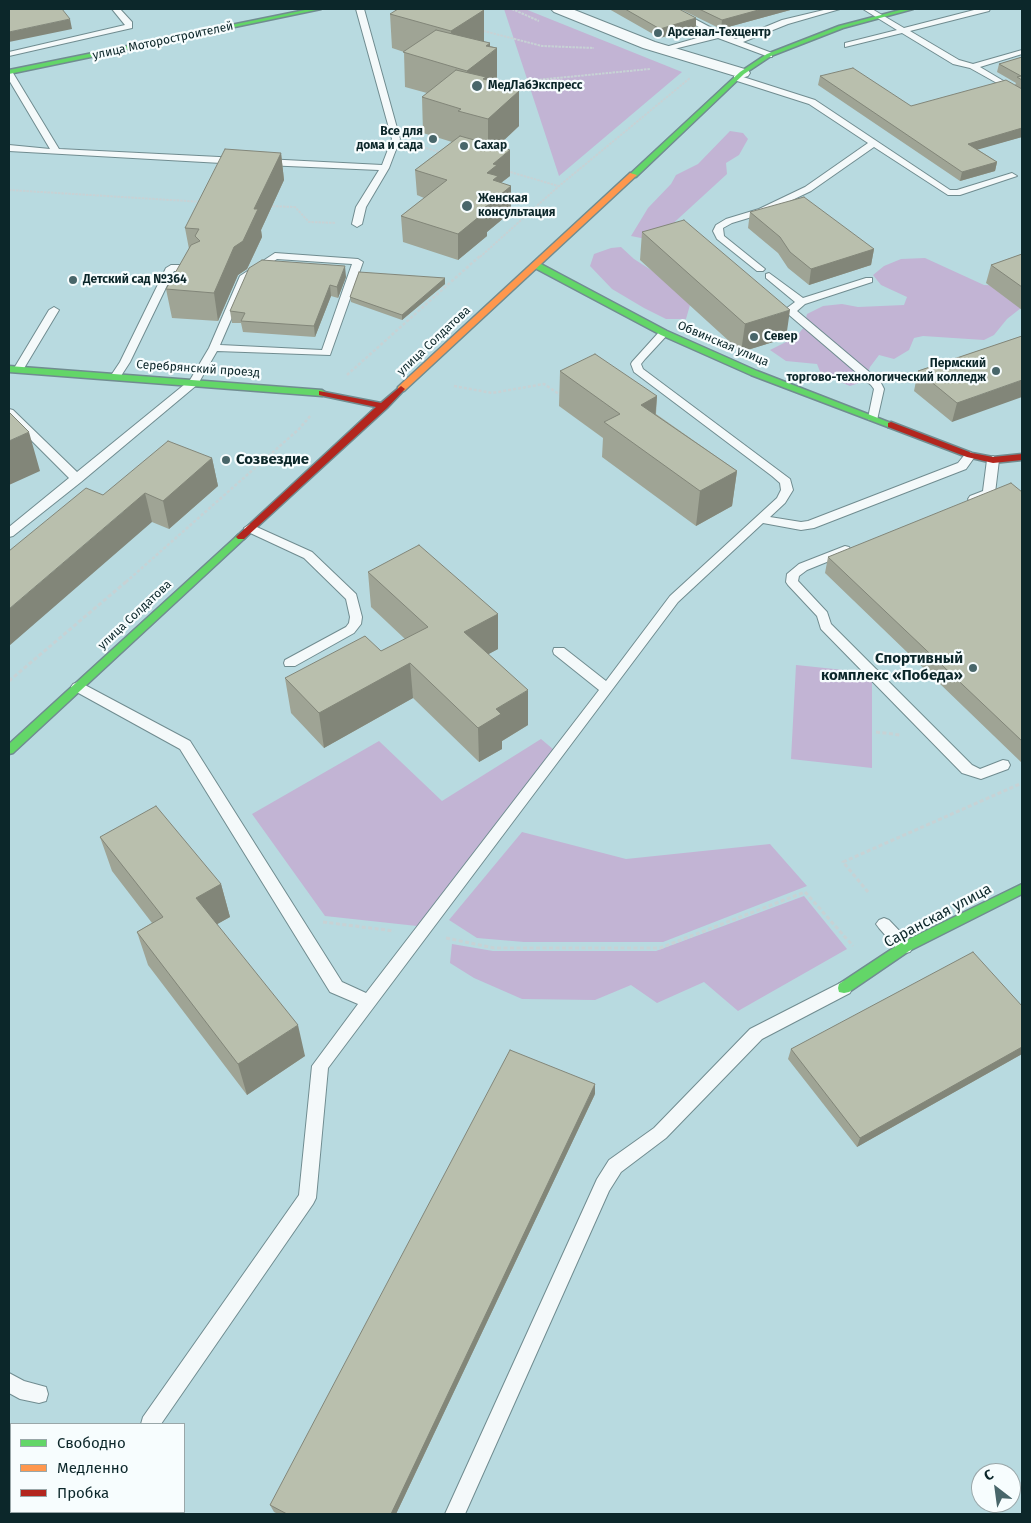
<!DOCTYPE html>
<html>
<head>
<meta charset="utf-8">
<style>
	body { margin:0 }
	#map { position:relative; width:1031px; height:1523px; overflow:hidden; background:#b8dae0; font-family:"Fira Sans",sans-serif }
	canvas { display:block }
	.frame { position:absolute; inset:0; border:10px solid #0c272a; pointer-events:none }
	.legend { position:absolute; left:10px; top:1423px; width:175px; height:90px; box-sizing:border-box; background:#f7fdfe; border:1px solid #99a7a9; margin:0; padding:6px 9px; list-style:none; font-size:15px; color:#0c272a }
	.legend li { display:flex; align-items:center; gap:10px; height:25px }
	.legend b { width:25px; border:1px solid #99a7a9 }
	.north { position:absolute; left:971px; top:1463px; width:50px; height:50px; box-sizing:border-box; background:#f7fdfe; border:1px solid #99a7a9; border-radius:50%; rotate:330deg; font-size:14px; font-weight:700; line-height:20px; text-align:center; color:#0c272a }
	.north::after { content:''; display:block; margin:auto; width:18px; height:22px; background:#48666a; clip-path:polygon(50% 0,100% 100%,50% 72%,0 100%) }
</style>
</head>
<body>
<div id="map">
<canvas width="1031" height="1523"></canvas>
<div class="frame"></div>
<ul class="legend">
<li><b style="height:6px;background:#63d668"></b>Свободно</li>
<li><b style="height:6px;background:#ff974d"></b>Медленно</li>
<li><b style="height:6px;background:#b3261e"></b>Пробка</li>
</ul>
<div class="north">С</div>
</div>
<script>
const ctx = document.querySelector('canvas').getContext('2d');
ctx.lineJoin = 'round';
function fillPath(path, color) { ctx.fillStyle = color; ctx.fill(path, 'evenodd'); }
const toPath = rows => new Path2D(rows.map(r => 'M' + r).join(''));
function trace(path, color, width, dash) { ctx.strokeStyle = color; ctx.lineWidth = width; ctx.lineCap = dash ? 'butt' : 'round'; ctx.setLineDash(dash || []); ctx.stroke(path); }
function write(font, color, halo, rows, align = 'center') {
  ctx.font = font + ' "Fira Sans",sans-serif'; ctx.lineWidth = 4.5; ctx.setLineDash([]); ctx.textBaseline = 'middle'; ctx.strokeStyle = halo; ctx.fillStyle = color; for (const [text, x, y, turn = 0] of rows) {
    ctx.save(); ctx.translate(x, y); ctx.rotate((+turn || 0) * Math.PI / 180); ctx.textAlign = isNaN(turn) ? turn : align; if (halo) ctx.strokeText(text, 0, 0); ctx.fillText(text, 0, 0); ctx.restore();
  }
}
fillPath(toPath([
	[504,9,525,9,682,72,559,176],
	[730,131,743,133,748,139,739,155,726,163,727,174,667,229,646,239,631,236,648,208,671,184,676,175,698,164],
	[621,247,634,259,662,277,690,305,686,319,666,319,644,308,612,289,590,266,594,254,611,248],
	[925,258,984,285,1007,286,1021,308,1007,319,994,335,984,340,923,336,914,338,909,350,894,359,879,355,870,367,865,381,850,386,821,374,817,364,786,361,770,350,796,337,804,327,807,314,823,306,842,304,858,307,904,305,907,297,881,285,873,275,884,266,901,259],
	[796,665,872,673,872,768,791,759],
	[541,739,560,755,426,927,325,916,252,814,379,741,442,801],
	[522,832,626,859,770,844,807,886,663,942,524,942,477,938,449,920],
	[804,896,847,949,738,1011,704,982,657,1003,631,985,595,1000,522,999,474,978,450,963,452,944,493,951,656,951]
]), '#c2b4d4');
const lane = toPath([
	[112,9,120,9,132,22,132,28,9,56,9,52,125,25,112,9],
	[356,9,364,9,400,139,389,168,366,207,362,224,357,227,352,224,356,207,379,170,265,165,261,162,265,159,382,165,392,139,356,9],
	[667,9,676,9,721,33,736,39,782,20,828,9,840,9,788,24,743,42,772,53,772,57,769,57,718,38,662,52,662,48,711,34,667,9],
	[863,9,872,9,904,28,978,9,990,9,989,11,910,31,959,60,973,64,1022,50,1022,54,980,67,1022,92,1022,97,970,68,953,64,902,33,845,47,845,43,897,30,863,9],
	[9,71,13,73,59,149,239,158,243,161,239,164,9,151,9,145,50,149,9,80,9,71],
	[734,76,740,76,815,100,950,190,957,190,1012,173,1017,176,960,195,948,195,874,147,811,191,765,213,732,223,723,228,724,236,765,269,763,271,757,271,717,239,713,231,716,225,726,219,759,209,805,187,868,143,809,104,734,80,734,76],
	[275,253,358,259,363,262,330,355,217,351,198,384,81,482,13,536,9,537,9,527,69,478,9,418,9,409,13,410,77,472,190,380,209,348,240,276,275,253],
	[277,259,352,264,322,350,220,345,249,278,277,259],
	[171,265,197,265,202,268,197,271,174,271,130,362,119,379,111,379,110,377,120,362,166,268,171,265],
	[769,273,803,298,866,278,872,278,872,282,805,304,797,311,880,381,884,389,877,420,869,420,868,418,874,389,871,385,788,314,787,308,795,302,766,278,766,274,769,273],
	[54,307,59,310,23,370,22,372,14,372,13,370,49,310,54,307],
	[664,330,669,333,645,359,641,364,643,369,790,479,793,490,785,503,770,517,801,522,808,521,958,463,966,453,970,452,976,455,966,469,814,528,801,530,763,523,678,602,328,1068,316,1198,313,1204,161,1424,141,1424,143,1417,299,1195,312,1066,358,1004,330,992,180,749,73,690,71,687,73,684,78,682,83,684,190,741,342,982,366,993,599,690,554,654,553,651,554,648,564,648,606,681,670,596,777,498,781,490,780,483,772,476,634,372,631,364,632,362,660,331,664,330],
	[993,456,999,460,995,493,993,496,978,502,970,502,968,499,970,496,983,491,987,460,993,456],
	[250,524,312,552,356,594,362,617,361,624,354,633,295,666,285,666,284,663,285,660,346,627,349,623,350,617,346,599,304,558,246,531,244,528,250,524],
	[845,546,849,547,851,550,849,553,807,570,799,576,798,581,827,612,831,624,972,765,980,769,1003,760,1008,761,1010,765,1008,769,981,779,962,773,821,629,817,616,788,585,786,582,787,574,799,564,845,546],
	[884,918,889,920,910,942,913,947,910,952,905,953,900,952,879,928,876,924,879,920,884,918],
	[844,981,850,983,852,988,850,993,762,1039,666,1138,621,1172,609,1191,465,1514,445,1514,597,1179,609,1160,654,1128,750,1029,844,981],
	[9,1373,24,1381,46,1387,48,1394,46,1401,39,1403,20,1399,9,1393,9,1373],
	[79,1512,99,1512,98,1514,78,1514,79,1512]
]);
const street = toPath([
	[551,9,572,9,655,42,748,70,750,73,748,76,742,78,643,48,554,12,551,9]
]);
const fast = toPath([
	[310,9,321,9,9,74,9,70,310,9],
	[904,9,913,9,843,28,771,56,744,74,636,177,629,175,740,72,767,54,839,26,904,9],
	[533,263,539,263,667,331,757,371,896,425,894,427,888,427,751,375,661,335,533,267,533,263],
	[9,366,322,390,326,393,322,396,9,372,9,366],
	[241,534,246,537,244,539,13,753,9,754,9,744,238,535,241,534],
	[1022,884,1022,894,909,951,849,992,844,993,839,992,838,988,839,984,901,943,1022,884]
]);
const slow = toPath([
	[630,173,637,175,404,391,398,391,398,387,630,173]
]);
const jam = toPath([
	[401,386,405,389,387,408,244,539,238,539,236,537,238,535,376,407,319,395,319,391,381,403,401,386],
	[891,422,972,453,993,457,1022,454,1022,460,993,463,967,457,888,427,888,423,891,422]
]);
trace(lane, '#708c90', 2);
trace(street, '#708c90', 2);
trace(fast, '#708c90', 3);
trace(slow, '#708c90', 3);
trace(jam, '#708c90', 3);
trace(toPath([
	[512,9,539,21],
	[480,30,542,46,594,48],
	[515,82,650,69],
	[416,145,443,153],
	[507,171,558,186],
	[9,190,203,202],
	[269,206,295,207,309,222,336,223],
	[480,257,559,186,690,78]
]), '#c7d2d5', 2, [2.5, 1]);
trace(toPath([
	[347,375,481,255],
	[454,386,492,393,544,384,562,396],
	[126,582,299,429,311,415]
]), '#c7d2d5', 2.5, [3, 2]);
trace(toPath([
	[9,681,127,581],
	[876,732,900,735],
	[868,892,843,862,1022,783],
	[323,922,394,931],
	[446,938,494,948,660,948,805,892,853,946]
]), '#c7d2d5', 3, [4, 2.5]);
fillPath(lane, '#f4f9fa');
fillPath(street, '#f4f9fa');
fillPath(fast, '#63d668');
fillPath(slow, '#ff974d');
fillPath(jam, '#b3261e');
fillPath(toPath([
	[609,9,679,9,696,27,660,38],
	[680,9,794,9,721,29],
	[484,10,484,42,490,46,497,48,497,83,511,86,511,89,519,91,519,126,497,147,510,150,510,176,501,183,511,186,511,212,487,232,487,236,458,260,403,242,401,216,424,198,417,195,415,170,452,142,423,133,422,97,427,93,405,87,404,52,392,48,390,14],
	[1022,57,1022,137,977,149,997,162,995,171,960,181,818,85,820,76,911,106,1015,85,1016,83,997,72,999,64],
	[281,153,284,180,261,230,262,237,247,269,238,275,218,321,172,318,166,289,189,249,185,228],
	[750,212,874,249,871,265,809,285,788,268,778,253,748,228],
	[642,232,786,338,741,352,640,260],
	[1022,254,1022,310,986,283,991,265],
	[346,277,338,298,331,296,315,337,243,332,241,323,232,323,230,311],
	[445,278,445,284,402,320,351,302,350,297],
	[1022,336,952,422,914,391,918,371],
	[560,371,657,396,656,414,737,471,732,506,696,526,602,457,603,438,559,406],
	[212,458,218,486,169,529,152,522,103,495],
	[1022,492,1022,763,825,573,828,557],
	[368,572,498,614,498,649,488,654,528,725,502,741,502,749,479,762,413,698,324,748,291,713,285,678,381,651,405,639,371,607],
	[100,837,221,884,230,917,217,924,305,1056,247,1095,148,965,137,932,152,923,112,871],
	[1022,1006,1022,1054,857,1147,788,1059,791,1049],
	[595,1094,396,1514,278,1514,274,1512,270,1505]
]), '#9fa495');
fillPath(toPath([
	[762,9,794,9,721,29,722,20],
	[484,10,484,44,452,65,451,31],
	[696,18,696,27,660,38,660,29],
	[70,19,72,29,9,42,9,32],
	[490,43,490,54,497,48,497,83,468,106,467,71,486,46],
	[511,86,511,98,519,91,519,126,488,155,488,119,508,88],
	[1022,128,1022,137,966,153,968,144],
	[510,150,510,176,498,185,511,186,511,212,487,232,487,236,458,260,458,234,483,209,487,173,493,164],
	[281,153,284,180,261,230,262,237,247,269,238,275,218,321,214,293,234,247,254,209],
	[997,162,995,171,960,181,962,172],
	[874,249,871,265,809,285,811,269],
	[345,266,346,277,338,298,337,287],
	[445,278,445,284,402,320,402,315],
	[330,285,331,296,315,337,314,326],
	[790,310,786,338,741,352,745,324],
	[1022,380,1022,397,952,422,957,403],
	[657,396,654,431,641,405],
	[29,432,40,471,9,485,9,441],
	[212,458,218,486,169,529,163,501],
	[737,471,732,506,696,526,700,491],
	[145,493,152,522,9,646,9,609],
	[498,614,498,649,465,667,464,632],
	[410,663,413,698,324,748,319,713],
	[528,690,528,725,502,741,502,749,479,762,478,728,496,709],
	[221,884,230,917,205,931,196,898],
	[298,1025,305,1056,247,1095,238,1064],
	[1022,1047,1022,1054,857,1147,860,1138],
	[595,1084,595,1094,396,1514,391,1514]
]), '#828679');
const building = toPath([
	[9,9,62,9,70,19,9,32,9,9],
	[398,9,480,9,484,10,451,31,390,14,398,9],
	[625,9,679,9,696,18,660,29,625,9],
	[699,9,762,9,722,20,699,9],
	[436,30,490,43,486,46,497,48,467,71,403,52,436,30],
	[1022,57,1022,80,1017,77,1021,76,999,64,1022,57],
	[853,68,911,106,1006,80,1022,89,1022,128,968,144,997,162,962,172,820,76,853,68],
	[456,70,486,77,483,79,511,86,508,88,519,91,488,119,458,111,461,109,422,97,456,70],
	[460,136,510,150,493,164,497,165,487,173,498,176,493,180,511,186,483,209,486,211,458,234,401,216,447,180,415,170,460,136],
	[225,149,281,153,254,209,258,209,243,241,234,247,214,293,166,289,191,245,200,241,195,236,199,229,185,228,225,149],
	[804,197,874,249,811,269,790,252,780,237,750,212,804,197],
	[684,220,790,310,745,324,642,232,684,220],
	[1022,254,1022,287,991,265,1022,254],
	[262,260,345,266,337,287,330,285,314,326,241,321,245,313,230,311,249,268,262,260],
	[359,272,445,278,402,315,350,297,359,272],
	[1022,336,1022,380,957,403,918,371,1022,336],
	[595,354,657,396,641,405,737,471,700,491,604,422,620,414,560,371,595,354],
	[9,412,29,432,9,441,9,412],
	[168,441,212,458,163,501,145,493,9,609,9,551,86,488,103,495,168,441],
	[1011,483,1022,492,1022,741,828,557,1011,483],
	[419,545,498,614,464,632,528,690,496,709,501,714,478,728,410,663,319,713,285,678,365,636,381,651,428,627,368,572,419,545],
	[156,806,221,884,196,898,298,1025,238,1064,137,932,163,917,100,837,156,806],
	[973,952,1022,1006,1022,1047,860,1138,791,1049,973,952],
	[510,1050,595,1084,391,1514,287,1514,270,1505,510,1050]
]);
fillPath(building, '#b9bfad');
trace(building, '#828679', 1);
for (const [x, y, r, color] of [
	[658,33,5,"#48666a"],
	[477,86,6,"#48666a"],
	[433,139,5,"#48666a"],
	[464,146,5,"#48666a"],
	[467,206,6,"#48666a"],
	[73,280,5,"#48666a"],
	[754,337,5,"#48666a"],
	[996,371,5,"#48666a"],
	[226,460,5,"#48666a"],
	[973,668,5,"#48666a"]
]) { const dot = new Path2D(); dot.arc(x, y, r, 0, 2 * Math.PI); ctx.fillStyle = color; ctx.fill(dot); trace(dot, '#f7fdfe', 2); }
write('bold 12px', '#0c272a', '#f7fdfe', [
	["Арсенал-Техцентр",668,33],
	["МедЛабЭкспресс",488,86],
	["Все для",423,132,"right"],
	["дома и сада",423,146,"right"],
	["Сахар",474,146],
	["Женская",478,199],
	["консультация",478,213],
	["Детский сад №364",83,280],
	["Север",764,337],
	["Пермский",986,364,"right"],
	["торгово-технологический колледж",986,378,"right"]
], 'left');
write('12px', '#0c272a', '#f7fdfe', [
	["улица Моторостроителей",163,41,-12],
	["улица Солдатова",434,341,-43],
	["Обвинская улица",723,344,23],
	["Серебрянский проезд",198,369,4],
	["улица Солдатова",135,615,-43]
]);
write('bold 15px', '#0c272a', '#f7fdfe', [
	["Созвездие",236,460],
	["Спортивный",963,659,"right"],
	["комплекс «Победа»",963,676,"right"]
], 'left');
write('15px', '#0c272a', '#f7fdfe', [
	["Саранская улица",938,916,-28]
]);
</script>
</body>
</html>
